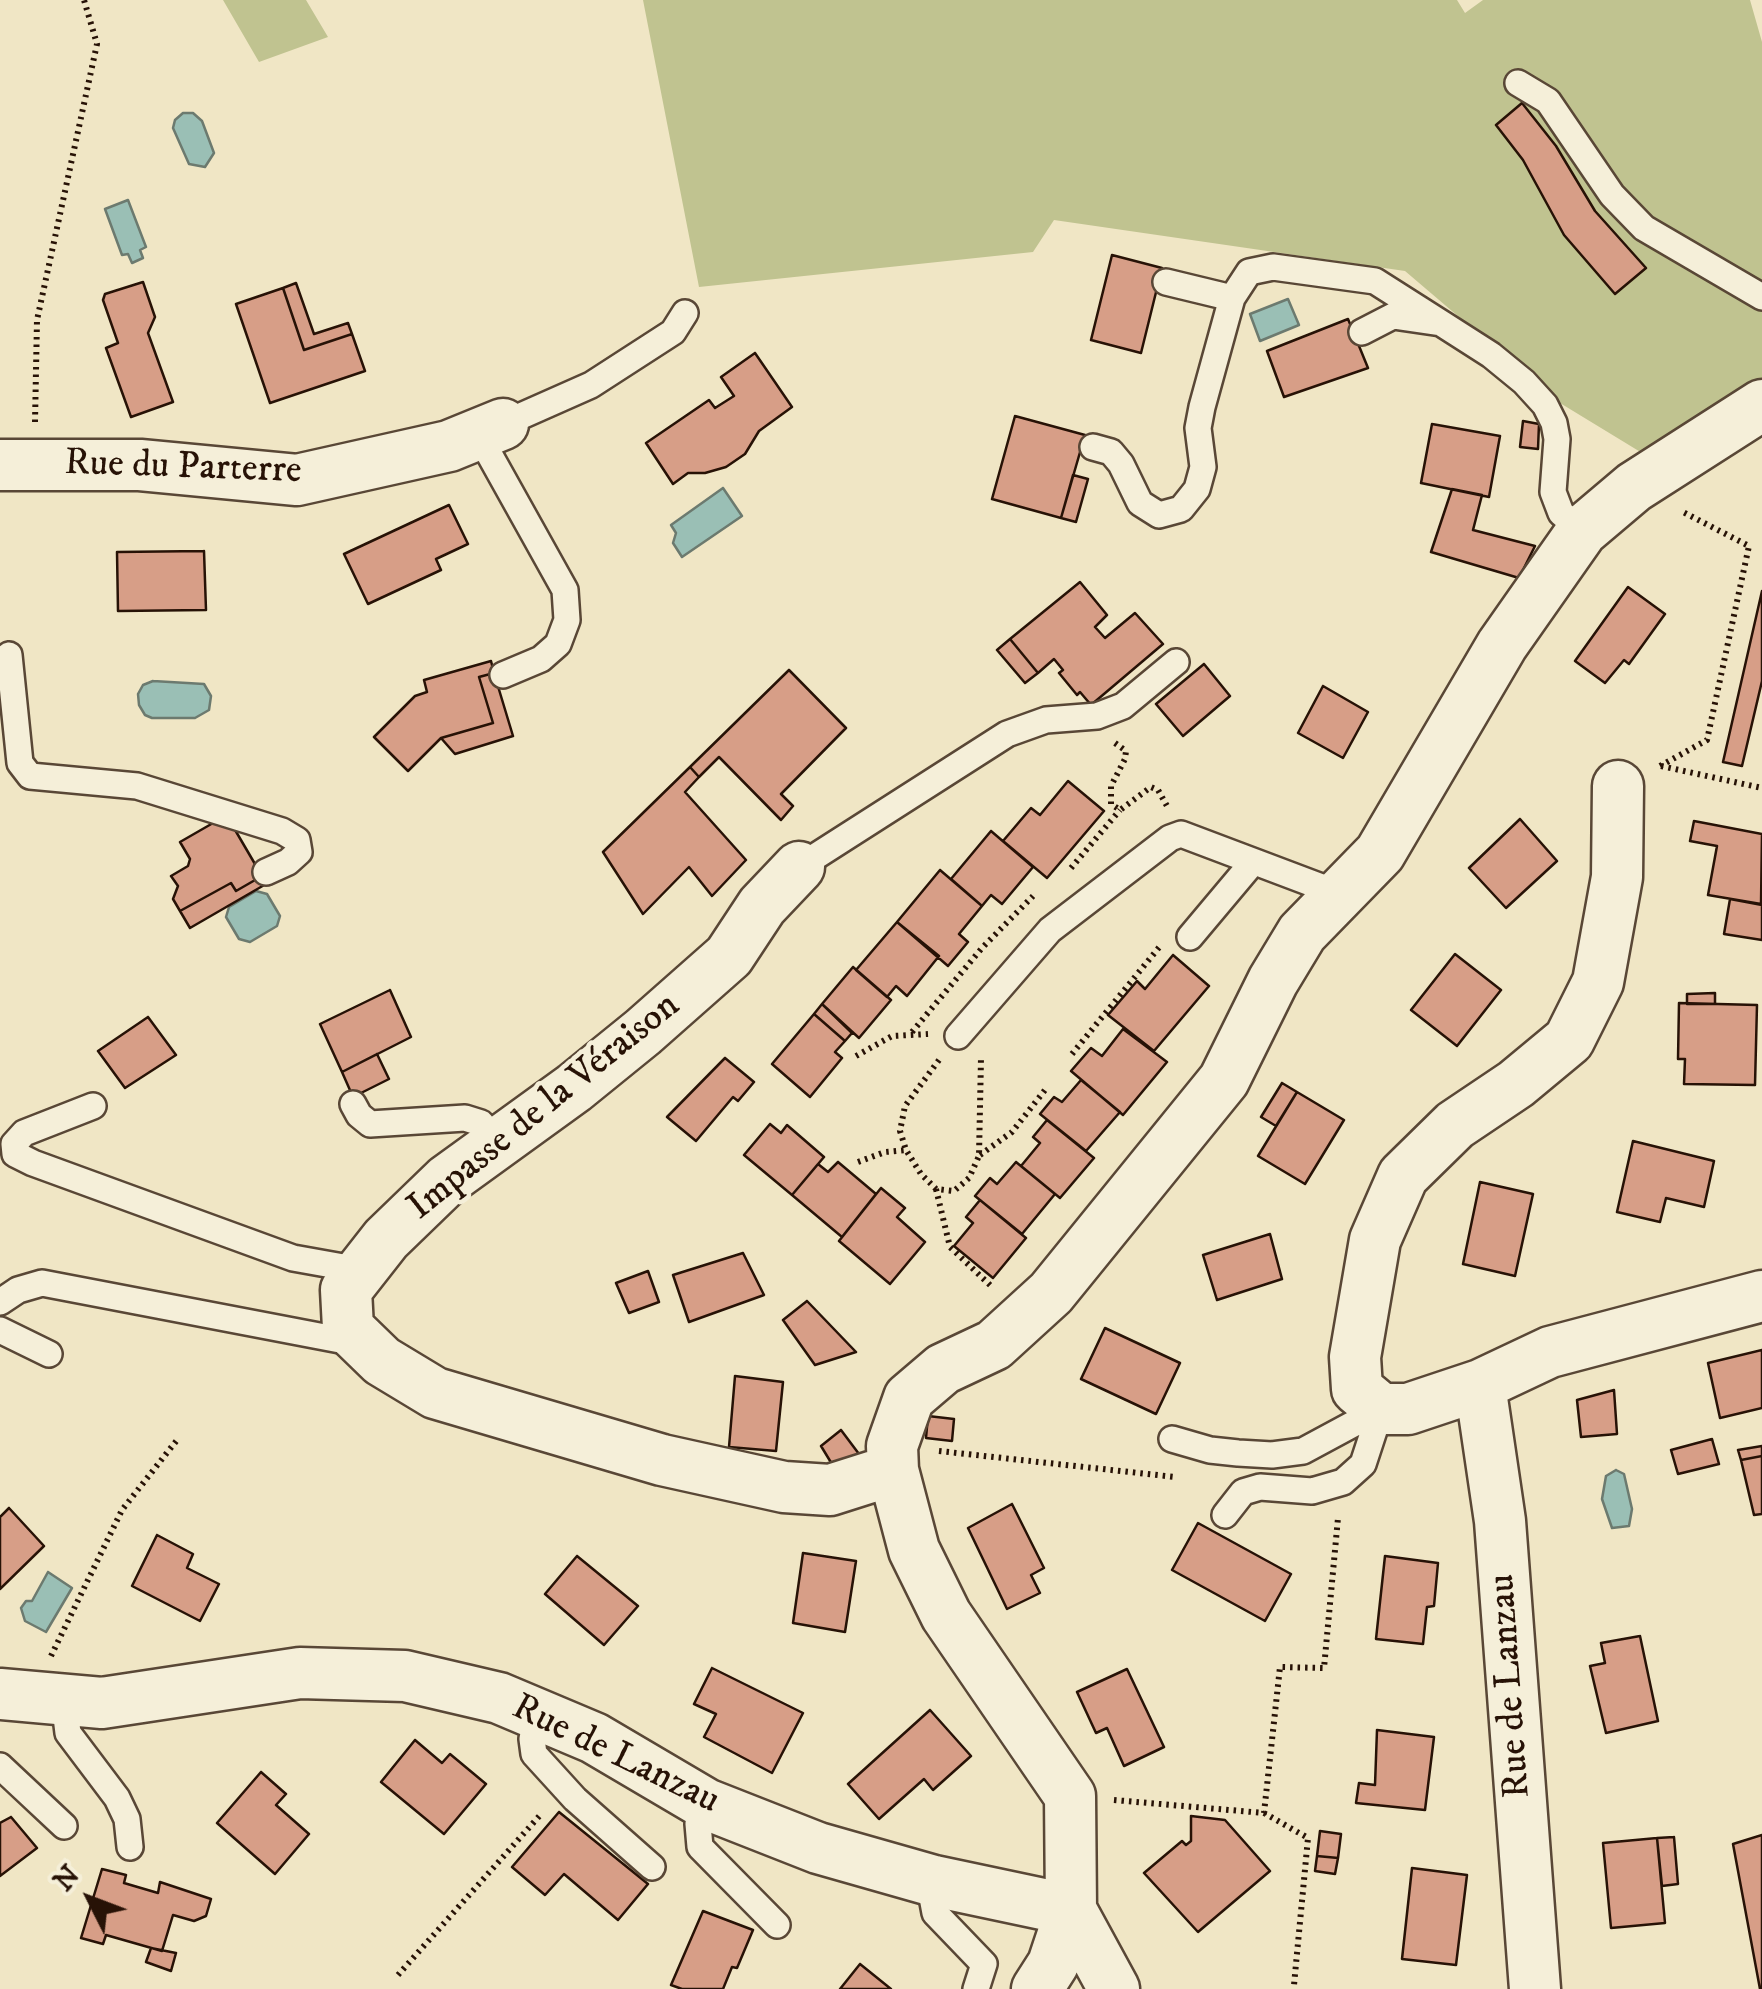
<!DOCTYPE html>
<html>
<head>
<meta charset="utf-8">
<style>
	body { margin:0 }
	#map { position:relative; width:1762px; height:1989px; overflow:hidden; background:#f0e6c5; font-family:"IM FELL DW Pica",serif }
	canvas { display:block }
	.north { position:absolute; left:40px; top:1849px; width:100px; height:100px; -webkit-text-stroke:8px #f5efd9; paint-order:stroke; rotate:312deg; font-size:28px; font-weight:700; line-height:40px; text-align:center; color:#271206 }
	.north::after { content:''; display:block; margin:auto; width:35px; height:45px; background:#271206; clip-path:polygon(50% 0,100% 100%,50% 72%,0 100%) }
</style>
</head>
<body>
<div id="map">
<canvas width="1762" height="1989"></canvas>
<div class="north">N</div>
</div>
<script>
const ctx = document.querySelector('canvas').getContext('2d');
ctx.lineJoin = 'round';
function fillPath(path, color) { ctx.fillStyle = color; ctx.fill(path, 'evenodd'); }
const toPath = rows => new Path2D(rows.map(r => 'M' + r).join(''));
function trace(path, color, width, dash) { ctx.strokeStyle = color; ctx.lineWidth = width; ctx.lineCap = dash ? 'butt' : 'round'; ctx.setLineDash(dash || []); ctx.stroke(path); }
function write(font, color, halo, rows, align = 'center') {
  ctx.font = font + ' "IM FELL DW Pica",serif'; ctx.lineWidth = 9; ctx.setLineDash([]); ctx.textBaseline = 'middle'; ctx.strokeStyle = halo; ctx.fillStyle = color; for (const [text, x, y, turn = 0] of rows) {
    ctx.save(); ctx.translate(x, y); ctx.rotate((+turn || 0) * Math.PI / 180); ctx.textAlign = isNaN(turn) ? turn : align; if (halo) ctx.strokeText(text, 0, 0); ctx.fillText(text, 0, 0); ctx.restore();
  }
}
fillPath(toPath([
	[223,0,306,0,328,37,259,62],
	[643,0,1457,0,1465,13,1483,0,1750,0,1762,42,1762,384,1647,456,1560,403,1405,271,1054,220,1033,252,699,287]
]), '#c0c390');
const water = toPath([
	[183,113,193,113,202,121,214,153,205,167,189,164,173,128,175,120,183,113],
	[128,200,146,247,140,250,143,258,132,263,128,254,122,255,105,209,128,200],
	[1288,299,1299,325,1260,341,1250,314,1288,299],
	[723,488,742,516,682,557,673,543,676,533,671,525,723,488],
	[153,681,204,684,211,696,209,710,195,718,152,718,145,715,139,705,138,694,143,685,153,681],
	[256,891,267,894,280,916,277,926,250,942,239,939,226,917,229,907,256,891],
	[1616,1470,1624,1474,1632,1509,1629,1526,1612,1528,1602,1499,1606,1476,1616,1470],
	[48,1572,72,1588,46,1632,25,1621,21,1608,26,1601,32,1601,48,1572]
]);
fillPath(water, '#9abfb5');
trace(water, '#6c7a6f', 2.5);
const building = toPath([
	[1522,103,1556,146,1595,211,1646,268,1615,294,1564,235,1523,160,1496,125,1522,103],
	[1112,255,1162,268,1141,353,1091,340,1112,255],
	[143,282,155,317,148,333,173,402,131,417,106,348,118,343,103,300,105,294,143,282],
	[296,283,314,334,348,323,352,334,304,350,283,288,296,283],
	[283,288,304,350,352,334,365,371,270,403,236,304,283,288],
	[1348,319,1368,368,1284,397,1267,351,1348,319],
	[755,353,792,407,759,431,745,454,726,467,705,473,688,473,673,484,646,443,709,400,715,408,734,396,721,377,755,353],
	[1015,416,1085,435,1061,518,992,499,1015,416],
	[1523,421,1539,424,1538,449,1520,447,1523,421],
	[1432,424,1500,436,1489,497,1421,483,1432,424],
	[1073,475,1088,479,1076,522,1061,518,1073,475],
	[1452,489,1482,495,1473,530,1535,546,1519,578,1431,552,1452,489],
	[449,505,468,544,436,559,441,570,368,604,344,554,449,505],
	[204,551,206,610,118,611,117,552,204,551],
	[1080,582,1107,615,1095,627,1105,638,1135,613,1163,644,1091,705,1080,692,1077,695,1059,673,1063,670,1054,659,1038,673,1010,639,1080,582],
	[1628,587,1665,614,1629,664,1624,660,1605,683,1575,661,1628,587],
	[1762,591,1762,681,1742,766,1723,762,1762,591],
	[1010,639,1038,673,1025,683,997,650,1010,639],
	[491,661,494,673,479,677,493,723,441,738,408,771,374,737,415,696,427,692,424,680,491,661],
	[1204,664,1230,696,1183,736,1156,704,1204,664],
	[789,670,846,728,781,794,793,806,781,820,719,757,699,777,690,767,789,670],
	[494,673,513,736,455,754,441,738,493,723,479,677,494,673],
	[1323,686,1368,712,1343,758,1298,733,1323,686],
	[690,767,699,777,685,792,746,860,712,896,689,867,643,914,603,852,690,767],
	[1068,781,1104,811,1047,878,1003,841,1031,808,1040,815,1068,781],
	[220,819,231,823,262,876,236,891,231,883,180,911,173,899,178,886,171,876,188,866,190,859,180,842,220,819],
	[1520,819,1557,861,1506,908,1469,868,1520,819],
	[1694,821,1762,834,1761,904,1708,895,1717,846,1690,841,1694,821],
	[991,831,1033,867,1002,904,991,895,982,906,951,879,991,831],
	[940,870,982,906,959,934,968,942,948,966,897,922,940,870],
	[262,876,266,884,190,928,180,911,231,883,236,891,262,876],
	[1730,899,1762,905,1762,940,1724,934,1730,899],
	[897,922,939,956,907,996,896,986,887,997,856,970,897,922],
	[1455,954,1501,990,1457,1046,1411,1010,1455,954],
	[1173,955,1209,986,1154,1051,1108,1015,1137,981,1145,989,1173,955],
	[853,967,891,1000,859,1038,822,1004,853,967],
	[390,990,411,1037,342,1072,320,1024,390,990],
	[1715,993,1715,1004,1687,1004,1687,994,1715,993],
	[1679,1003,1757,1005,1755,1085,1684,1084,1685,1059,1678,1059,1679,1003],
	[822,1004,852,1033,845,1041,814,1014,822,1004],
	[814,1014,845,1041,835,1052,842,1058,810,1097,772,1064,814,1014],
	[148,1017,176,1055,125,1088,98,1051,148,1017],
	[1123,1029,1167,1062,1123,1115,1071,1071,1091,1048,1102,1056,1123,1029],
	[377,1054,389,1079,353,1097,342,1072,377,1054],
	[725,1058,754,1082,738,1101,733,1097,696,1141,667,1117,725,1058],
	[1081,1080,1120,1112,1086,1151,1040,1114,1054,1097,1062,1102,1081,1080],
	[1282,1083,1297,1092,1276,1126,1261,1117,1282,1083],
	[1297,1092,1344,1120,1305,1184,1258,1156,1297,1092],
	[1047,1120,1094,1158,1060,1198,1021,1166,1040,1143,1033,1137,1047,1120],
	[770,1124,781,1133,787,1125,824,1157,792,1195,744,1155,770,1124],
	[1633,1141,1714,1161,1704,1207,1666,1198,1660,1222,1617,1212,1633,1141],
	[838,1162,876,1194,842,1237,792,1195,818,1164,828,1172,838,1162],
	[1016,1162,1055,1194,1022,1234,975,1196,990,1178,997,1184,1016,1162],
	[1480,1182,1533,1194,1515,1276,1463,1264,1480,1182],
	[881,1188,905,1208,897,1217,925,1242,890,1284,839,1241,881,1188],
	[980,1200,1026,1238,993,1278,954,1246,973,1223,966,1217,980,1200],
	[1270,1234,1282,1279,1217,1300,1203,1255,1270,1234],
	[743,1253,764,1295,689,1322,673,1275,743,1253],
	[648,1271,659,1302,629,1313,616,1283,648,1271],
	[807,1301,856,1352,815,1365,783,1320,807,1301],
	[1105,1328,1180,1363,1156,1414,1081,1379,1105,1328],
	[1762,1350,1762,1408,1720,1418,1708,1363,1762,1350],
	[735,1376,783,1382,776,1451,729,1447,735,1376],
	[1614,1390,1617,1434,1581,1437,1577,1400,1614,1390],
	[928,1416,954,1419,952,1441,926,1438,928,1416],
	[841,1430,862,1458,838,1474,821,1446,841,1430],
	[1712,1439,1719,1464,1678,1474,1671,1450,1712,1439],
	[1762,1446,1762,1456,1741,1460,1738,1450,1762,1446],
	[1762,1456,1762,1514,1754,1515,1741,1460,1762,1456],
	[1012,1504,1044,1568,1031,1575,1040,1593,1007,1609,968,1528,1012,1504],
	[9,1508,44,1546,0,1589,0,1517,9,1508],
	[1198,1523,1291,1574,1265,1621,1172,1570,1198,1523],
	[157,1535,193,1554,187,1568,219,1584,200,1621,132,1586,157,1535],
	[803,1553,856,1561,845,1632,793,1623,803,1553],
	[577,1556,638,1606,604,1645,545,1594,577,1556],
	[1385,1556,1438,1563,1434,1606,1427,1607,1423,1644,1376,1639,1385,1556],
	[1640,1636,1658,1721,1606,1733,1590,1666,1605,1663,1601,1643,1640,1636],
	[712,1668,803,1713,772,1773,704,1737,716,1714,694,1704,712,1668],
	[1127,1669,1164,1747,1124,1766,1107,1728,1096,1733,1077,1692,1127,1669],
	[930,1710,971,1756,933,1790,924,1779,879,1819,848,1784,930,1710],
	[1377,1730,1434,1737,1425,1810,1356,1803,1359,1783,1375,1785,1377,1730],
	[415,1740,442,1763,450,1754,486,1784,444,1834,381,1782,415,1740],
	[261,1772,286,1794,276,1805,309,1834,275,1874,217,1823,261,1772],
	[559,1812,648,1884,618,1920,564,1874,545,1895,512,1867,559,1812],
	[1191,1816,1225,1820,1270,1871,1198,1932,1144,1873,1182,1841,1186,1845,1191,1841,1191,1816],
	[11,1817,37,1848,0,1876,0,1823,11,1817],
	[1320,1831,1341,1834,1338,1858,1317,1856,1320,1831],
	[1762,1835,1762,1989,1760,1989,1733,1844,1762,1835],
	[1674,1837,1678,1884,1662,1886,1657,1838,1674,1837],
	[1657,1838,1665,1923,1611,1928,1603,1843,1657,1838],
	[1317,1856,1338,1858,1335,1874,1315,1871,1317,1856],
	[1412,1868,1467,1875,1456,1965,1402,1959,1412,1868],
	[102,1869,126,1875,124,1883,158,1893,160,1882,211,1899,206,1916,194,1921,173,1915,162,1951,106,1935,103,1944,81,1938,102,1869],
	[703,1911,753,1930,737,1968,732,1967,723,1989,682,1989,671,1985,703,1911],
	[151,1948,176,1953,171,1971,146,1962,151,1948],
	[860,1964,891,1989,840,1989,860,1964]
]);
fillPath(building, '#d79e87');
trace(building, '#271206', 2.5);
const service = toPath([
	[1518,83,1548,101,1612,195,1644,228,1762,297],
	[1166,282,1232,298],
	[1362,332,1393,316,1441,323,1491,355,1524,382,1545,405,1554,423,1557,439,1553,492,1561,513,1582,531],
	[503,424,591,385,673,332,685,313],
	[478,434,565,590,567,620,558,644,541,659,503,675],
	[1093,447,1111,452,1121,464,1140,503,1159,515,1181,509,1197,489,1203,467,1198,428,1202,407,1232,298,1249,272,1273,267,1375,281,1441,323],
	[9,655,20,763,30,776,137,786,282,831,297,840,299,852,288,862,266,872],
	[799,867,1007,734,1046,720,1097,716,1123,706,1176,662],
	[1190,937,1253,862],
	[958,1036,1050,930,1170,838,1181,834,1340,894],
	[353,1104,359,1115,370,1124,465,1118,481,1123,496,1142],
	[93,1106,24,1133,14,1144,15,1154,33,1163,293,1258,360,1270],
	[0,1302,18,1290,42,1283,361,1344],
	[0,1330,49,1354],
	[1172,1439,1210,1450,1238,1453,1272,1455,1303,1451,1381,1409],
	[1225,1515,1243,1492,1260,1487,1312,1491,1343,1482,1363,1464,1381,1409],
	[64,1700,68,1733,117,1798,127,1819,130,1847],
	[537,1714,532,1739,534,1754,575,1799,652,1867],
	[0,1766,64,1826],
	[706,1804,698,1824,700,1847,777,1925],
	[934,1881,932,1897,935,1913,984,1964,976,1989]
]);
const minor = toPath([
	[0,465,140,465,297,480,449,446,503,424],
	[799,867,762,906,729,956,643,1032,574,1088,447,1180,386,1239,346,1290,348,1328,382,1361,435,1393,662,1460,784,1487,830,1490,893,1470],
	[1480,1385,1408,1409,1381,1409,1357,1389,1355,1357,1375,1240,1403,1176,1455,1125,1516,1084,1569,1040,1598,982,1617,877,1618,786],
	[0,1694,102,1703,300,1673,405,1676,499,1698,594,1738,706,1804,818,1848,934,1881,1071,1910,1114,1989],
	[1037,1989,1053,1964,1071,1910,1070,1796,946,1615,914,1550,893,1470,892,1446,909,1398,943,1369,994,1345,1051,1293,1224,1080,1273,981,1302,933,1380,853,1502,645,1582,531,1634,487,1762,405],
	[1535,1989,1500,1521,1480,1385,1550,1352,1762,1296]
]);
trace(service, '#594736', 30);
trace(minor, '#594736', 55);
trace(toPath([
	[35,422,37,320,97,44,84,0],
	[1115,743,1126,751,1125,759,1111,786,1111,804,1120,810,1151,787,1158,790,1167,806],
	[1660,766,1707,740,1749,546,1681,511],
	[1661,766,1762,788],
	[1071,868,1120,810],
	[912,1032,982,948,1033,896],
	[1072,1054,1161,945],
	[856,1056,892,1036,928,1034],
	[939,1060,905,1106,900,1131,906,1150,921,1174,936,1189,954,1191,969,1178,979,1156,981,1058],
	[980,1155,1012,1132,1045,1090],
	[858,1162,885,1152,906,1150],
	[936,1189,950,1247,991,1286],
	[939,1451,1175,1477],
	[51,1656,122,1510,177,1440],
	[1114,1800,1264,1813,1280,1667,1324,1668,1338,1518],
	[1264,1813,1308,1838,1294,1985],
	[398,1975,542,1813]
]), '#271206', 6, [2.5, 5]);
trace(service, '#f5efd9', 25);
trace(minor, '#f5efd9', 50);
write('38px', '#271206', '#f5efd9', [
	["Rue du Parterre",183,469,2],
	["Impasse de la Véraison",545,1108,-39],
	["Rue de Lanzau",1512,1686,-94],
	["Rue de Lanzau",615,1756,26]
]);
</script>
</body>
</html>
